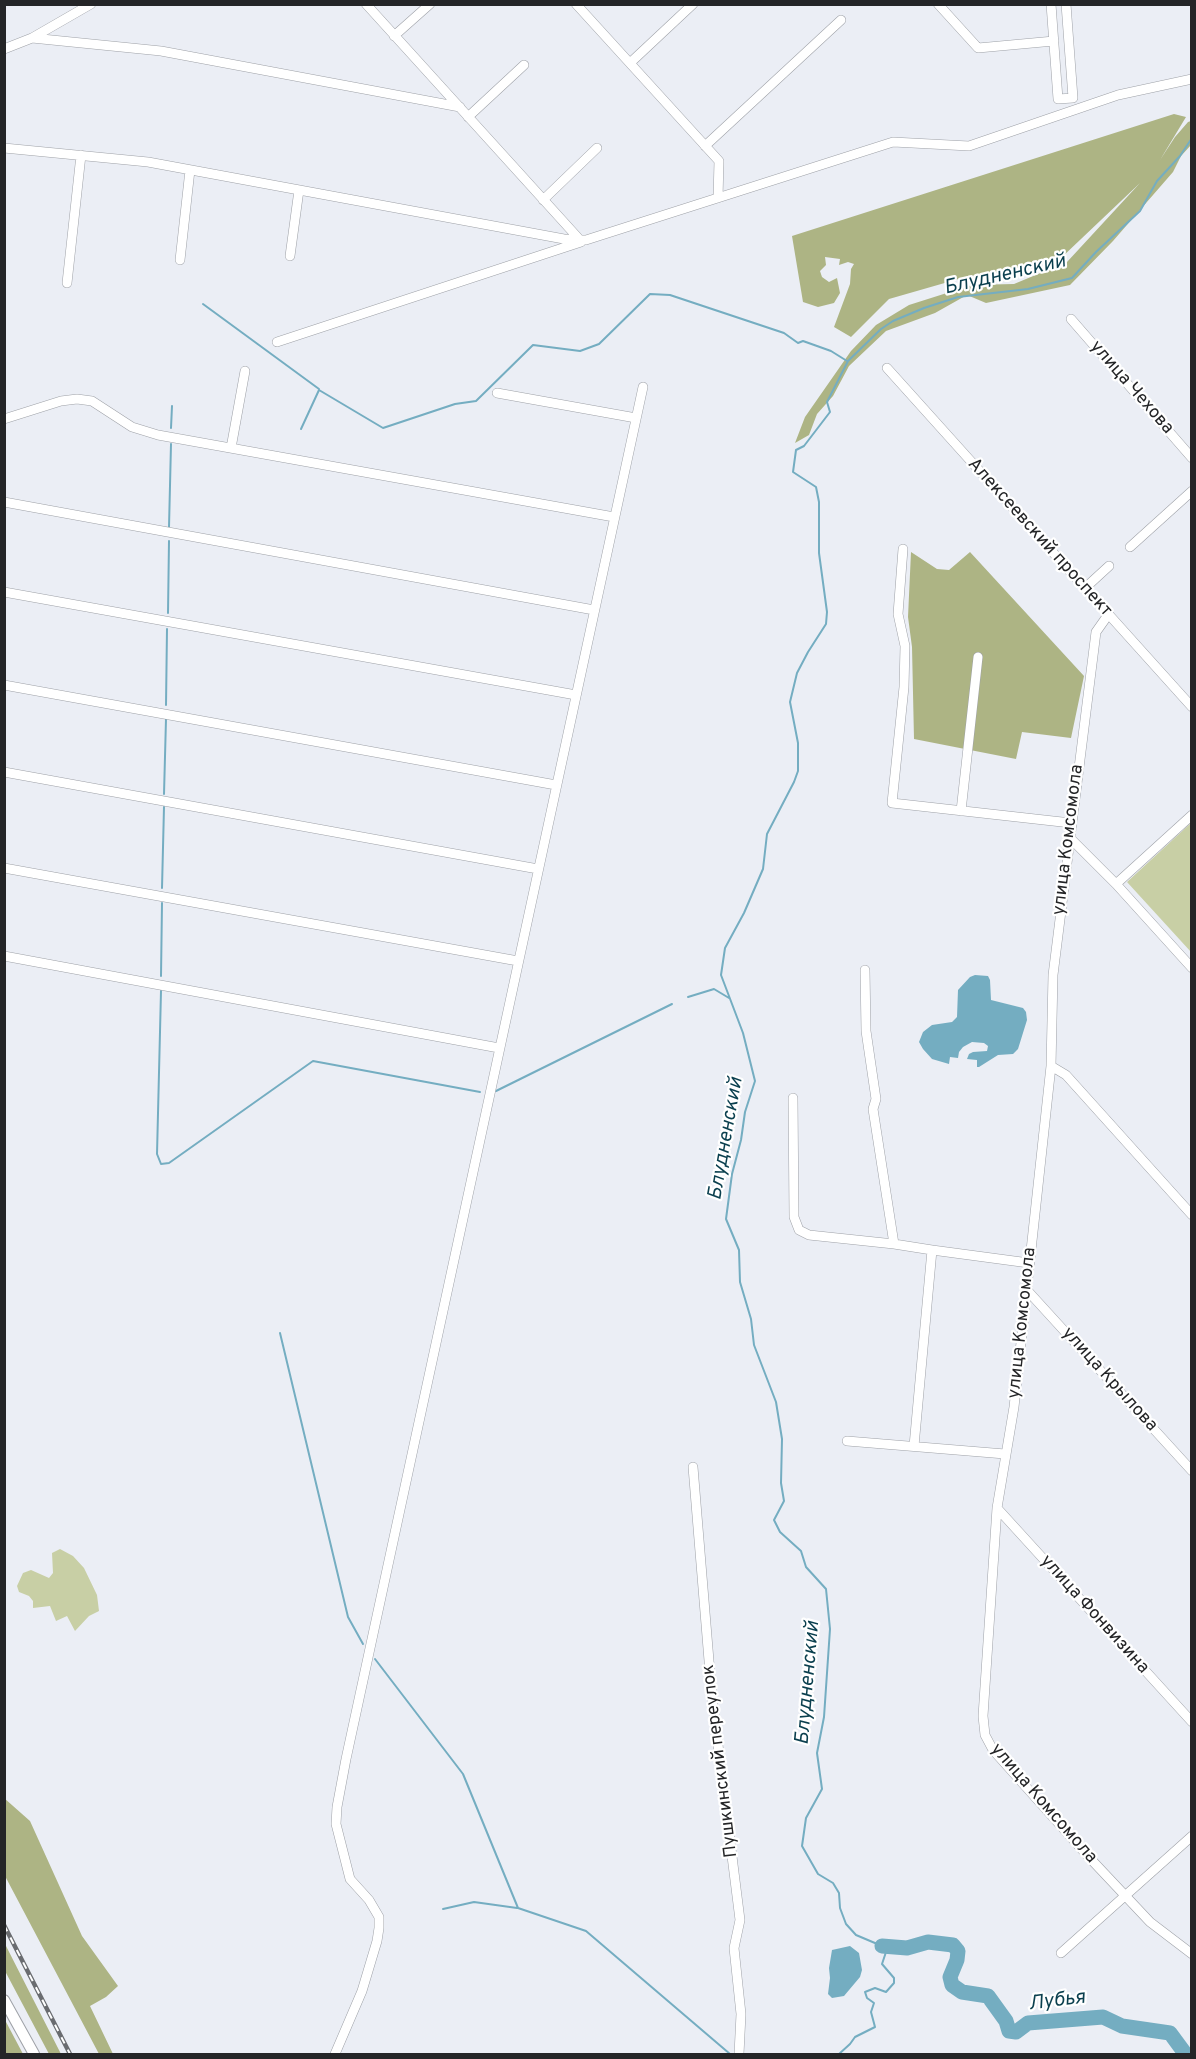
<!DOCTYPE html>
<html>
<head>
<meta charset="utf-8">
<style>
	body { margin:0 }
	#map { position:relative; width:1196px; height:2059px; overflow:hidden; background:#ebeef5; font-family:Overpass,sans-serif }
	canvas { display:block }
	.frame { position:absolute; inset:0; border:6px solid #242527; pointer-events:none }
</style>
</head>
<body>
<div id="map">
<canvas width="1196" height="2059"></canvas>
<div class="frame"></div>
</div>
<script>
const ctx = document.querySelector('canvas').getContext('2d');
ctx.lineJoin = 'round';
function fillPath(path, color) { ctx.fillStyle = color; ctx.fill(path, 'evenodd'); }
const toPath = rows => new Path2D(rows.map(r => 'M' + r).join(''));
function trace(path, color, width, dash) { ctx.strokeStyle = color; ctx.lineWidth = width; ctx.lineCap = dash ? 'butt' : 'round'; ctx.setLineDash(dash || []); ctx.stroke(path); }
function write(font, color, halo, rows, align = 'center') {
  ctx.font = font + ' Overpass,sans-serif'; ctx.lineWidth = 4.5; ctx.setLineDash([]); ctx.textBaseline = 'middle'; ctx.strokeStyle = halo; ctx.fillStyle = color; for (const [text, x, y, turn = 0] of rows) {
    ctx.save(); ctx.translate(x, y); ctx.rotate((+turn || 0) * Math.PI / 180); ctx.textAlign = isNaN(turn) ? turn : align; if (halo) ctx.strokeText(text, 0, 0); ctx.fillText(text, 0, 0); ctx.restore();
  }
}
fillPath(toPath([
	[1191,823,1191,952,1127,882],
	[60,1549,73,1556,84,1568,97,1595,99,1611,89,1616,75,1631,67,1616,56,1621,50,1606,33,1608,33,1601,29,1596,19,1592,17,1586,23,1573,31,1570,49,1578,53,1573,52,1553]
]), '#c8cfa5');
fillPath(toPath([
	[1174,114,1186,117,1160,160,1175,137,1188,122,1191,121,1191,145,1181,156,1173,172,1113,241,1070,285,986,303,967,295,935,313,886,331,849,366,833,396,817,414,809,435,795,443,805,417,851,351,876,325,909,305,972,285,1014,284,1067,262,1140,183,1061,258,1012,271,969,276,889,299,851,337,834,327,850,284,851,269,854,264,848,262,839,265,840,259,825,257,826,265,820,271,822,277,829,282,837,278,840,293,834,303,818,307,803,302,792,236],
	[911,552,937,569,949,570,970,552,1084,676,1071,738,1022,732,1016,759,914,739,912,647,908,617],
	[4,1798,30,1821,82,1936,118,1986,106,1997,90,2006,113,2054,99,2054,5,1876],
	[4,1944,5,1944,61,2054,49,2054,5,1971],
	[5,2020,23,2054,5,2054]
]), '#adb484');
fillPath(toPath([
	[975,975,988,976,990,980,991,1000,1023,1008,1026,1012,1027,1020,1018,1049,1013,1054,998,1055,979,1067,977,1067,977,1060,967,1059,969,1054,973,1052,987,1051,988,1046,984,1043,972,1042,963,1047,959,1052,958,1058,950,1057,949,1064,932,1059,923,1049,919,1042,923,1032,932,1025,952,1022,957,1017,958,990,970,977],
	[850,1946,859,1953,862,1970,860,1977,844,1996,832,1998,828,1994,830,1978,829,1968,832,1950]
]), '#74adc1');
trace(toPath([
	[203,304,319,389],
	[171,428,172,406],
	[301,429,319,390,383,428,455,404,476,401,533,345,580,351,599,344,650,294,670,295,784,333,798,343,803,341,831,351,847,361],
	[169,527,171,444],
	[168,613,169,541],
	[166,705,167,629],
	[164,794,166,719],
	[162,888,164,807],
	[161,976,162,903],
	[161,991,157,1154,161,1164,169,1163,313,1061,480,1092],
	[688,997,714,989,729,998],
	[496,1091,672,1004],
	[280,1333,348,1617,363,1644],
	[375,1659,463,1774,518,1908,586,1931,730,2054],
	[443,1909,474,1902,517,1908],
	[839,2054,850,2044,855,2037,875,2027,871,2012,874,2003,867,1998,865,1992,875,1988,886,1992,894,1983,894,1978,882,1964,886,1952,882,1946,856,1935,846,1924,840,1908,839,1893,833,1883,818,1874,802,1846,806,1818,822,1789,817,1753,824,1717,830,1629,826,1589,806,1567,801,1551,780,1532,774,1520,784,1501,781,1483,782,1439,776,1402,754,1345,751,1319,740,1282,739,1250,726,1219,732,1174,741,1140,745,1112,755,1081,743,1033,721,975,725,948,744,913,763,869,767,834,794,782,798,771,798,743,790,702,797,673,808,652,826,624,827,612,819,553,819,502,816,487,793,472,796,450,804,446,830,412,827,402,848,361,881,329,893,321,924,308,958,297,1028,289,1072,278,1096,252,1140,211,1157,181,1180,156,1192,138]
]), '#74adc1', 2);
trace(toPath([
	[882,1946,907,1948,928,1942,953,1945,958,1951,957,1960,950,1977,952,1985,962,1992,988,1996,1006,2021,1009,2031,1016,2032,1028,2023,1103,2017,1122,2026,1170,2033,1184,2052,1184,2054]
]), '#74adc1', 15);
const minor = toPath([
	[366,4,580,240],
	[576,4,719,161,718,198],
	[938,4,978,48,1054,41],
	[1051,4,1058,99,1073,98,1066,4],
	[394,36,430,4],
	[32,38,91,4],
	[4,49,32,38,161,51,460,107],
	[630,63,693,4],
	[468,117,524,65],
	[705,146,841,20],
	[4,148,148,162,564,239,586,240,893,142,969,146,1118,95,1192,79],
	[543,200,597,148],
	[290,256,299,190],
	[180,260,190,170],
	[67,283,81,155],
	[1071,319,1192,458],
	[277,342,581,242],
	[887,368,1192,707],
	[497,393,636,418],
	[4,419,61,401,77,399,92,401,132,427,158,435,614,517],
	[231,448,245,371],
	[4,502,594,610],
	[1130,547,1192,491],
	[903,549,898,614,905,646,904,687,892,803,1071,823],
	[1085,588,1109,566],
	[4,592,576,695],
	[1108,615,1096,632,1053,975,1051,1066,1014,1407,997,1508,983,1716,985,1735,993,1750,1086,1854,1150,1922,1192,1954],
	[4,685,556,785],
	[4,772,538,869],
	[961,811,978,657],
	[1069,837,1116,884,1192,968],
	[4,868,518,961],
	[1116,884,1192,815],
	[4,956,499,1048],
	[865,970,866,1031,876,1099,873,1109,894,1244,932,1250,914,1446],
	[1051,1066,1066,1075,1192,1215],
	[793,1098,794,1217,799,1230,809,1235,894,1244],
	[932,1250,1029,1263],
	[1026,1289,1192,1471],
	[847,1441,1005,1454],
	[693,1467,712,1697,740,1920,734,1948,741,2014,739,2054],
	[997,1508,1192,1722],
	[1061,1953,1192,1836],
	[335,2054,362,1991,377,1941,379,1928,379,1917,369,1900,350,1879,336,1824,337,1807,346,1759,643,387]
]);
const tertiary = toPath([
	[4,2000,34,2054]
]);
trace(minor, '#9ea1a7', 10);
trace(tertiary, '#9ea1a7', 12);
trace(minor, '#fff', 9);
trace(tertiary, '#fff', 10);
const rail = toPath([
	[4,1925,70,2054]
]);
trace(rail, '#6a6c70', 4.5);
trace(rail, '#fff', 2, [7]);
write('18px', '#242527', '#fff', [
	["улица Чехова",1131,388,49],
	["Алексеевский проспект",1039,538,48],
	["улица Комсомола",1069,840,-83],
	["улица Комсомола",1023,1323,-84],
	["улица Крылова",1109,1380,48],
	["улица Фонвизина",1094,1615,48],
	["Пушкинский переулок",721,1761,-97],
	["улица Комсомола",1043,1804,49]
]);
write('italic 20px', '#0a3f4e', '#fff', [
	["Блудненский",1005,276,-13],
	["Блудненский",727,1139,-80],
	["Блудненский",809,1683,-85],
	["Лубья",1057,2002,-7]
]);
</script>
</body>
</html>
